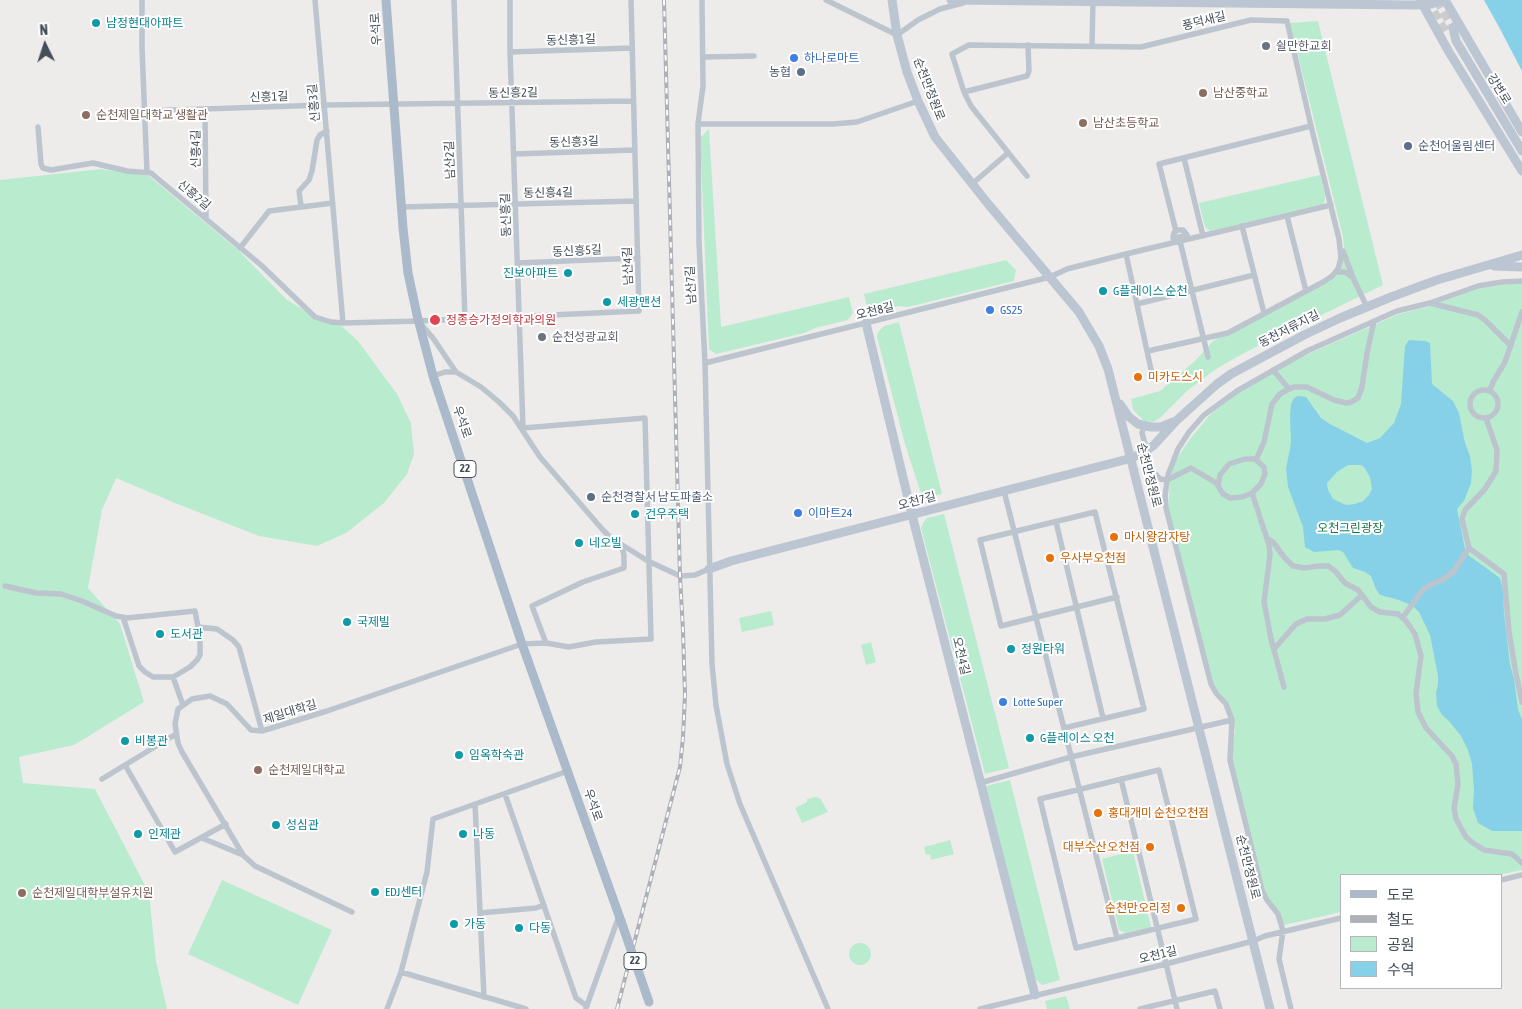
<!DOCTYPE html>
<html>
<head>
<meta charset="utf-8">
<style>
	body { margin:0 }
	#map { position:relative; width:1522px; height:1009px; overflow:hidden; background:#eeebeb; font-family:"Asap Condensed","Noto Sans KR",sans-serif }
	canvas { display:block }
	.legend { position:absolute; left:1340px; top:874px; width:162px; height:115px; box-sizing:border-box; background:#fff; border:1px solid #b4b8bc; margin:0; padding:6px 9px; list-style:none; font-size:15px; color:#444e58 }
	.legend li { display:flex; align-items:center; gap:10px; height:25px }
	.legend b { width:25px; border:1px solid #b4b8bc }
	.north { position:absolute; left:20px; top:20px; width:50px; height:50px; -webkit-text-stroke:4px #fff; paint-order:stroke; rotate:356deg; font-size:14px; font-weight:700; line-height:20px; text-align:center; color:#444e58 }
	.north::after { content:''; display:block; margin:auto; width:18px; height:22px; background:#444e58; clip-path:polygon(50% 0,100% 100%,50% 72%,0 100%) }
</style>
</head>
<body>
<div id="map">
<canvas width="1522" height="1009"></canvas>
<ul class="legend">
<li><b style="height:6px;background:#abbaca"></b>도로</li>
<li><b style="height:6px;background:#adb0b6"></b>철도</li>
<li><b style="height:14px;background:#b9eccf"></b>공원</li>
<li><b style="height:14px;background:#87d1e8"></b>수역</li>
</ul>
<div class="north">N</div>
</div>
<script>
const ctx = document.querySelector('canvas').getContext('2d');
ctx.lineJoin = 'round';
function fillPath(path, color) { ctx.fillStyle = color; ctx.fill(path, 'evenodd'); }
const toPath = rows => new Path2D(rows.map(r => 'M' + r).join(''));
function trace(path, color, width, dash) { ctx.strokeStyle = color; ctx.lineWidth = width; ctx.lineCap = dash ? 'butt' : 'round'; ctx.setLineDash(dash || []); ctx.stroke(path); }
function write(font, color, halo, rows, align = 'center') {
  ctx.font = font + ' "Asap Condensed","Noto Sans KR",sans-serif'; ctx.lineWidth = 4; ctx.setLineDash([]); ctx.textBaseline = 'middle'; ctx.strokeStyle = halo; ctx.fillStyle = color; for (const [text, x, y, turn = 0] of rows) {
    ctx.save(); ctx.translate(x, y); ctx.rotate((+turn || 0) * Math.PI / 180); ctx.textAlign = isNaN(turn) ? turn : align; if (halo) ctx.strokeText(text, 0, 0); ctx.fillText(text, 0, 0); ctx.restore();
  }
}
fillPath(toPath([
	[1318,21,1383,285,1246,352,1216,369,1188,390,1160,418,1153,422,1144,421,1133,410,1131,399,1160,391,1196,360,1213,341,1329,282,1336,275,1344,248,1343,237,1290,23],
	[709,129,721,327,849,297,853,313,848,320,815,328,804,333,716,354,709,349,700,138],
	[101,169,149,176,238,250,286,299,315,317,337,322,358,341,397,394,411,423,414,454,407,474,384,503,346,533,317,546,259,536,175,503,116,478,102,510,88,588,120,624,144,702,74,745,19,757,23,783,95,789,149,893,156,961,167,1009,0,1009,0,180],
	[1320,175,1325,195,1325,200,1323,204,1210,231,1205,227,1199,203],
	[1006,260,1016,270,1014,281,908,307,898,306,875,312,867,307,864,294],
	[1522,282,1522,870,1498,875,1341,875,1341,912,1284,925,1266,895,1232,763,1231,752,1235,731,1231,711,1214,685,1168,508,1170,479,1176,460,1190,439,1209,416,1232,397,1299,358,1399,314,1427,307,1477,289],
	[899,322,942,494,929,497,921,493,916,478,905,444,877,337,878,332,884,326],
	[944,514,1009,768,985,774,921,528,923,523,927,518],
	[771,611,774,625,742,632,739,618],
	[871,642,876,662,866,665,861,645],
	[1010,780,1060,980,1042,985,1034,978,986,786],
	[815,797,820,798,828,812,802,823,795,808,807,802,807,799],
	[950,840,954,854,931,860,930,854,926,855,924,847],
	[1133,851,1151,927,1125,933,1119,930,1102,859],
	[222,880,332,930,298,1005,188,954],
	'849 954a11 11 0 1 1 22 0a11 11 0 1 1-22 0Z',
	[1066,996,1070,1009,1047,1009,1045,1001]
]), '#b9eccf');
fillPath(toPath([
	[1484,0,1522,0,1522,71,1499,27],
	[1409,340,1425,341,1430,343,1432,384,1453,401,1459,413,1465,443,1470,456,1472,471,1471,483,1464,501,1457,509,1465,549,1468,555,1500,578,1503,590,1504,613,1510,664,1514,679,1518,709,1522,720,1522,831,1492,831,1478,823,1473,808,1474,790,1472,764,1468,750,1461,736,1449,721,1442,715,1437,706,1436,693,1438,684,1438,676,1430,635,1419,612,1413,606,1399,600,1380,595,1376,589,1371,576,1365,572,1353,568,1343,552,1338,550,1314,552,1305,547,1303,527,1288,487,1286,469,1291,443,1290,415,1291,404,1294,398,1298,396,1306,397,1321,418,1330,424,1367,443,1380,438,1394,423,1401,404,1405,346],
	[1348,465,1361,465,1364,467,1370,477,1372,489,1369,495,1363,501,1355,504,1346,505,1333,499,1328,490,1327,483,1337,472]
]), '#87d1e8');
trace(toPath([
	[1427,0,1445,32],
	[1437,0,1453,28]
]), '#ccccce', 9, [9, 4.5]);
trace(toPath([
	[142,0,142,48,147,172],
	[315,0,343,323,419,321,639,311,631,0],
	[454,0,465,319],
	[510,0,510,52,523,428,521,428],
	[702,0,703,86,698,124,699,243,705,363,712,664,716,705,727,764,740,804,828,1009],
	[826,0,897,35,918,20,940,9,963,3],
	[1092,46,1093,0],
	[510,52,632,48],
	[703,57,754,56],
	[964,92,1027,76,1029,71,1028,45],
	[205,109,206,218],
	[144,111,324,105,633,101],
	[698,124,833,124,857,122,918,101],
	[38,127,41,164,43,168,51,170,93,163,127,171,151,173,261,265,315,317,331,322,343,323],
	[514,154,635,150],
	[1184,158,1203,236],
	[1027,176,971,106,964,92,952,54,969,45,1141,47,1251,20,1287,21,1311,126,1339,239,1341,258,1338,269,1332,276,1325,281,1228,333,1148,351],
	[972,184,1008,153],
	[301,206,299,191,309,180,312,171,317,140,320,135,327,131],
	[401,207,636,201],
	[1287,216,1306,291],
	[1242,226,1264,313],
	[1176,231,1159,164,1311,126],
	[1179,237,1187,235,1183,230,1177,230,1174,233,1173,238,1179,237,1208,357],
	[240,248,269,211,333,203],
	[1343,251,1354,280,1367,307],
	[1126,254,1152,374],
	[518,263,638,258],
	[1336,272,1345,272,1352,277],
	[1430,303,1478,315,1485,320,1511,346],
	[1137,304,1254,275],
	[420,323,433,338,456,372],
	[705,363,1050,277,1067,269,1126,254,1331,205],
	[1273,370,1289,389],
	[433,376,445,372,456,372,481,387,499,402,513,416,540,457,602,529,611,538,648,561,680,576,695,575,709,569],
	'1470 404a14 14 0 1 1 28 0a14 14 0 1 1-28 0Z',
	[1490,390,1493,382,1505,362,1522,312],
	[1486,418,1497,450,1496,471,1485,489,1465,510,1462,519,1469,548,1504,574,1509,632,1516,674,1522,702],
	[1144,426,1142,433,1152,470,1160,479,1167,480,1191,468,1218,484],
	[523,428,645,418,651,639,596,642,569,647,546,643],
	[1245,459,1255,459,1264,467,1265,474,1261,484,1252,493,1242,497,1230,498,1223,494,1218,486,1220,475,1229,464,1245,459],
	[1256,460,1264,442,1272,404,1280,394,1287,390,1294,387,1307,387,1334,400,1346,403,1351,402,1358,398,1362,387,1367,353,1374,321],
	[1004,491,1117,938],
	[1252,493,1269,545,1270,555,1264,602,1271,639,1284,687],
	[1056,522,1103,718],
	[1268,539,1273,542,1284,557,1293,566,1304,568,1319,566,1328,566,1335,571,1345,583,1358,590,1371,607,1380,612,1398,614,1406,621,1415,634,1421,656,1416,693,1418,712,1426,728,1452,756,1456,764,1458,785,1454,808,1456,819,1466,837,1473,843,1484,850,1512,854,1522,863],
	[5,586,36,593,61,594,82,601,116,616,127,618,195,611,198,627,217,629,233,640,239,647,262,731],
	[123,617,139,666,145,672,153,677,173,677,190,667,197,660,200,655,200,641,198,627],
	[1403,617,1422,591,1428,586,1444,579,1454,571,1469,548],
	[1274,649,1296,624,1307,619,1325,619,1340,615,1362,595],
	[173,677,183,705],
	[1064,728,1144,709,1095,512,980,540,1001,626,1117,597],
	[125,765,175,852,226,824],
	[1159,770,1196,919,1076,948,1040,799,1159,770],
	[102,779,176,734],
	[1121,779,1177,1009],
	[980,783,1071,757,1232,720],
	[505,794,576,998,587,1006],
	[475,804,484,997],
	[202,838,243,855],
	[1501,880,1522,875],
	[352,912,255,866,243,855,182,752,178,743,175,724,178,709,192,699,210,696,227,704,251,730,262,731,327,711,522,644,546,643,532,606,583,582,624,568,624,555,621,544],
	[480,913,536,908,544,905],
	[401,972,526,1009],
	[586,1008,619,916],
	[387,1009,401,972,427,872,433,819,568,771],
	[980,1009,1166,964,1253,941,1265,936,1341,918],
	[1140,1009,1215,991,1220,1009],
	[1291,1009,1279,959,1283,931,1278,914,1267,900,1262,890,1230,760,1232,720,1226,704,1216,693,1211,684,1166,508,1165,496,1168,475,1178,449,1189,432,1204,415,1237,391,1307,351,1397,311,1430,303,1478,286,1502,282,1522,281]
]), '#bcc5ce', 5.5);
trace(toPath([
	[892,0,897,35,907,72,918,101,935,137,989,205,1079,312,1099,346,1108,369,1270,1009],
	[951,0,1414,5,1431,4,1444,0],
	[1420,0,1449,52,1522,171],
	[1445,0,1522,132],
	[1453,28,1456,41,1522,151],
	[1494,266,1522,267],
	[866,323,912,515,1035,995],
	[1120,404,1129,417,1138,424,1151,427,1161,427,1173,422],
	[709,569,731,561,1132,458,1146,451,1154,445,1176,421,1217,384,1231,374,1304,335,1340,318,1391,297,1437,280,1522,255]
]), '#bcc6d2', 9);
trace(toPath([
	[386,0,403,228,408,273,417,315,433,376,522,644,621,921]
]), '#abbaca', 9);
const rail = toPath([
	[617,1009,680,767,683,737,685,695,683,631,680,576,664,0]
]);
trace(rail, '#adb0b6', 4);
trace(rail, '#fff', 2, [5.5]);
trace(toPath([
	[621,921,649,1002]
]), '#abbaca', 9);
for (const [x, y, r, color] of [
	[96,23,5,"#0f9aa8"],
	[1266,46,5,"#6b7280"],
	[794,58,5,"#3f7fe0"],
	[801,72,5,"#5c6f8a"],
	[1203,93,5,"#8d6e63"],
	[86,115,5,"#8d6e63"],
	[1083,123,5,"#8d6e63"],
	[1408,146,5,"#5c6f8a"],
	[568,273,5,"#0f9aa8"],
	[1103,291,5,"#0f9aa8"],
	[607,302,5,"#0f9aa8"],
	[990,310,5,"#3f7fe0"],
	[435,320,6,"#e0444e"],
	[542,337,5,"#6b7280"],
	[1138,377,5,"#e8710a"],
	[591,497,5,"#5c6f8a"],
	[798,513,5,"#3f7fe0"],
	[635,514,5,"#0f9aa8"],
	[1114,537,5,"#e8710a"],
	[579,543,5,"#0f9aa8"],
	[1050,558,5,"#e8710a"],
	[347,622,5,"#0f9aa8"],
	[160,634,5,"#0f9aa8"],
	[1011,649,5,"#0f9aa8"],
	[1003,702,5,"#3f7fe0"],
	[1030,738,5,"#0f9aa8"],
	[125,741,5,"#0f9aa8"],
	[459,755,5,"#0f9aa8"],
	[258,770,5,"#8d6e63"],
	[1098,813,5,"#e8710a"],
	[276,825,5,"#0f9aa8"],
	[138,834,5,"#0f9aa8"],
	[463,834,5,"#0f9aa8"],
	[1150,847,5,"#e8710a"],
	[375,892,5,"#0f9aa8"],
	[22,893,5,"#8d6e63"],
	[1181,908,5,"#e8710a"],
	[454,924,5,"#0f9aa8"],
	[519,928,5,"#0f9aa8"]
]) { const dot = new Path2D(); dot.arc(x, y, r, 0, 2 * Math.PI); ctx.fillStyle = color; ctx.fill(dot); trace(dot, '#fff', 2); }
for (const [x, y, w] of [
	[465,469,22],
	[635,961,22]
]) { const box = new Path2D(); box.roundRect(x - w / 2, y - 8.5, w, 17, 4); ctx.fillStyle = '#fff'; ctx.fill(box); trace(box, '#444e58', 1); }
write('bold 11px', '#444e58', null, [
	["22",465,469],
	["22",635,961]
]);
write('12px', '#444e58', '#fff', [
	["풍덕새길",1204,21,-14],
	["우석로",376,29,-94],
	["동신흥1길",571,40,-2],
	["순천만정원로",929,89,69],
	["강변로",1499,89,58],
	["동신흥2길",513,93,-1],
	["신흥1길",269,97,-2],
	["신흥3길",314,103,-95],
	["동신흥3길",574,142,-2],
	["신흥4길",196,149,-91],
	["남산2길",450,160,-92],
	["동신흥4길",548,193,-1],
	["신흥2길",194,195,40],
	["동신흥길",506,215,-92],
	["동신흥5길",577,251,-3],
	["남산4길",628,266,-92],
	["남산7길",691,285,-93],
	["오천8길",875,311,-14],
	["동천저류지길",1289,329,-27],
	["우석로",462,422,71],
	["순천만정원로",1149,475,76],
	["오천7길",917,501,-15],
	["오천4길",961,656,76],
	["제일대학길",290,712,-17],
	["우석로",593,805,71],
	["순천만정원로",1248,867,76],
	["오천1길",1158,955,-14]
]);
write('12px', '#0d838f', '#fff', [
	["남정현대아파트",106,23],
	["진보아파트",558,273,"right"],
	["G플레이스 순천",1113,291],
	["세광맨션",617,302],
	["건우주택",645,514],
	["네오빌",589,543],
	["국제빌",357,622],
	["도서관",170,634],
	["정원타워",1021,649],
	["G플레이스 오천",1040,738],
	["비봉관",135,741],
	["임옥학숙관",469,755],
	["성심관",286,825],
	["인제관",148,834],
	["나동",473,834],
	["EDJ센터",385,892],
	["가동",464,924],
	["다동",529,928]
], 'left');
write('12px', '#5b616d', '#fff', [
	["쉴만한교회",1276,46],
	["순천성광교회",552,337]
], 'left');
write('12px', '#366cbe', '#fff', [
	["하나로마트",804,58],
	["GS25",1000,310],
	["이마트24",808,513],
	["Lotte Super",1013,702]
], 'left');
write('12px', '#4e5e75', '#fff', [
	["농협",791,72,"right"],
	["순천어울림센터",1418,146],
	["순천경찰서 남도파출소",601,497]
], 'left');
write('12px', '#785e54', '#fff', [
	["남산중학교",1213,93],
	["순천제일대학교 생활관",96,115],
	["남산초등학교",1093,123],
	["순천제일대학교",268,770],
	["순천제일대학부설유치원",32,893]
], 'left');
write('12px', '#be3a42', '#fff', [
	["정종승가정의학과의원",446,320]
], 'left');
write('12px', '#c56008', '#fff', [
	["미카도스시",1148,377],
	["마시왕감자탕",1124,537],
	["우사부오천점",1060,558],
	["홍대개미 순천오천점",1108,813],
	["대부수산오천점",1140,847,"right"],
	["순천만오리정",1171,908,"right"]
], 'left');
write('12px', '#18764a', '#fff', [
	["오천그린광장",1350,528]
]);
</script>
</body>
</html>
